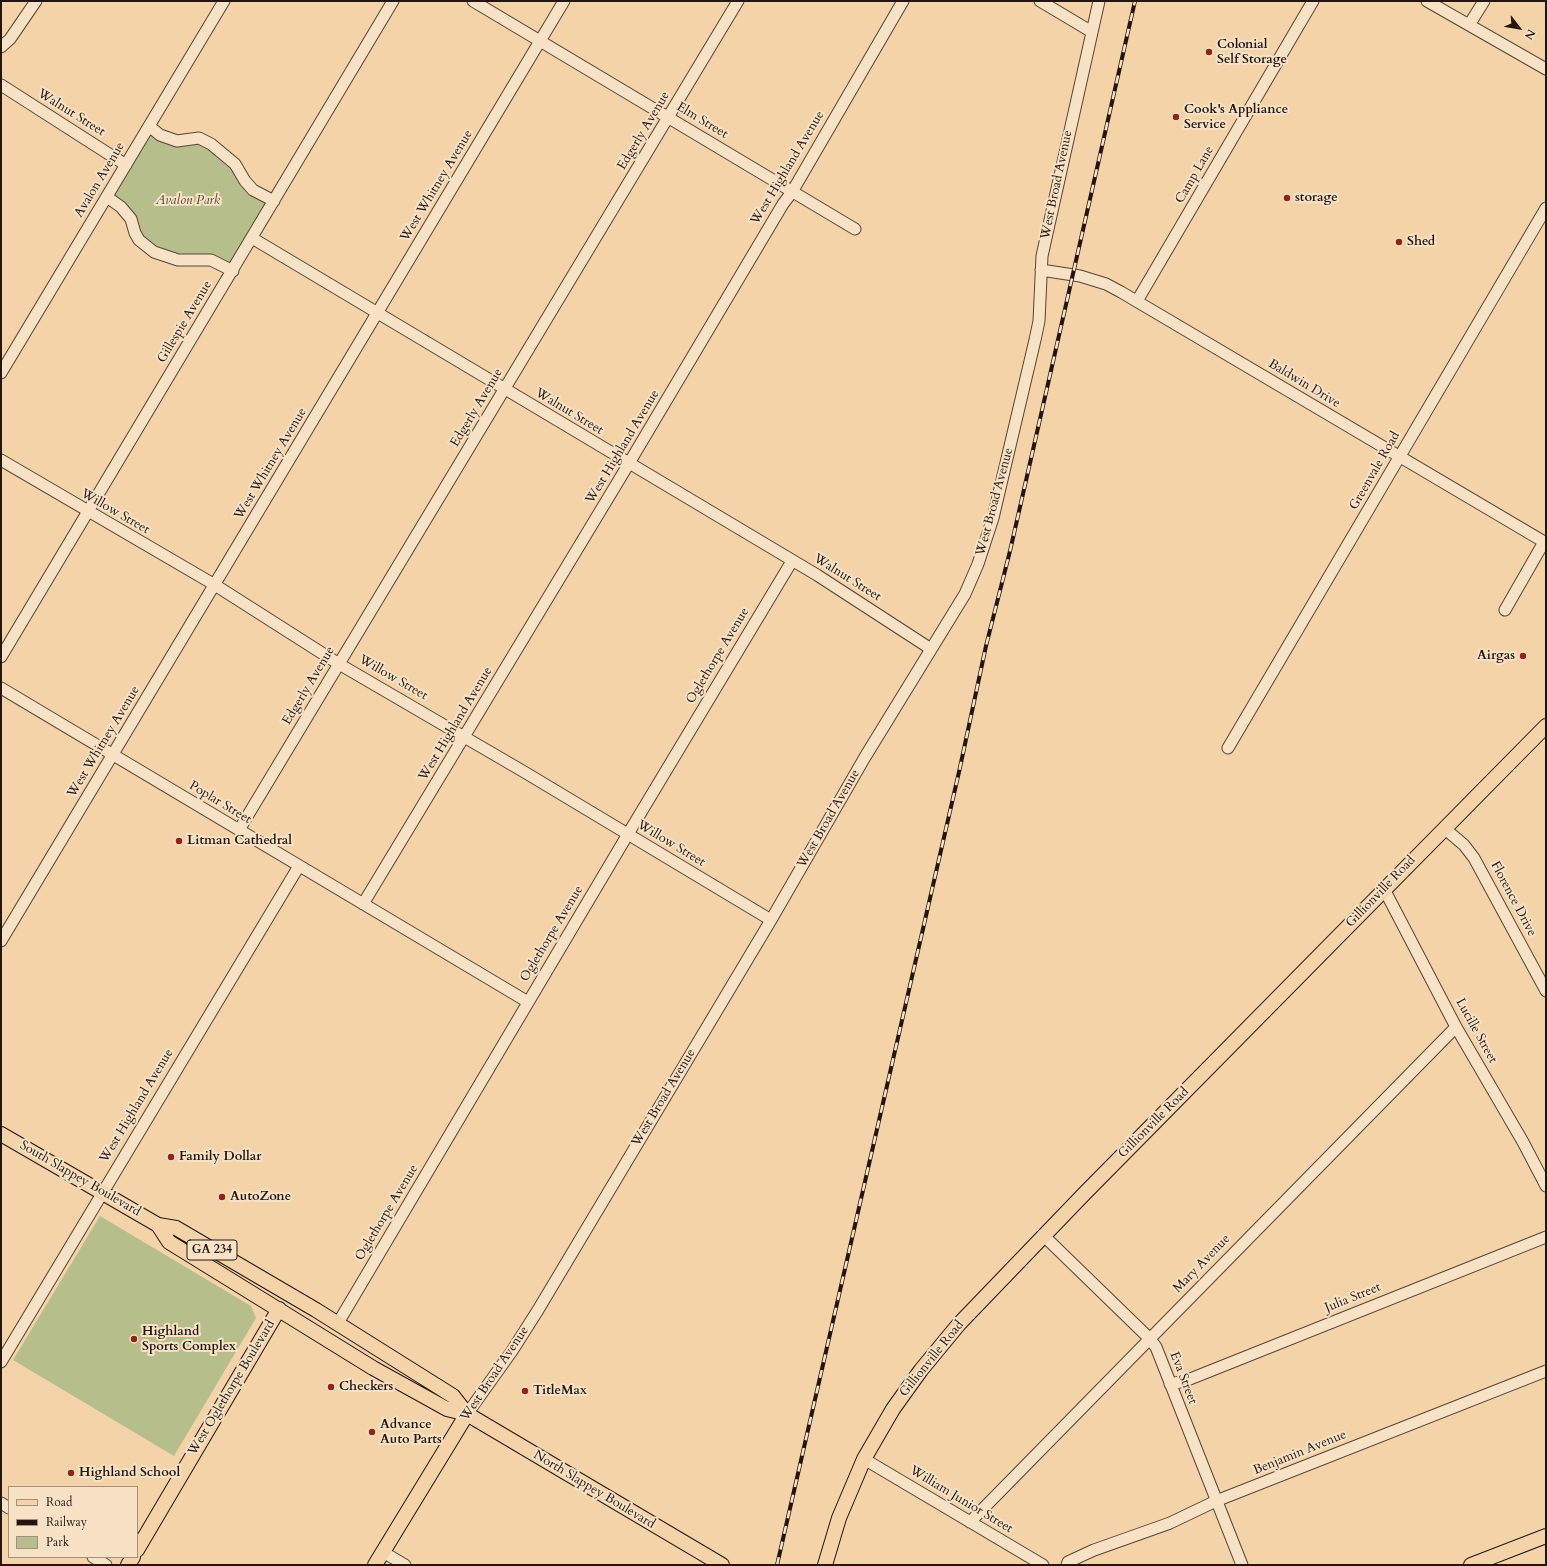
<!DOCTYPE html>
<html>
<head>
<meta charset="utf-8">
<style>
	body { margin:0 }
	#map { position:relative; width:1547px; height:1566px; overflow:hidden; background:#f3d3a7; font-family:Cardo,serif }
	canvas { display:block }
	.frame { position:absolute; inset:0; border:2px solid #25150f; pointer-events:none }
	.legend { position:absolute; left:8px; top:1486px; width:130px; height:72px; box-sizing:border-box; background:#f7e2c6; border:1px solid #a3907d; margin:0; padding:5px 7px; list-style:none; font-size:12px; color:#25150f }
	.legend li { display:flex; align-items:center; gap:8px; height:20px }
	.legend b { width:20px; border:1px solid #a3907d }
	.north { position:absolute; left:1499px; top:8px; width:40px; height:40px; -webkit-text-stroke:3px #f7e2c6; paint-order:stroke; rotate:121deg; font-size:11px; font-weight:700; line-height:16px; text-align:center; color:#25150f }
	.north::after { content:''; display:block; margin:auto; width:14px; height:18px; background:#25150f; clip-path:polygon(50% 0,100% 100%,50% 72%,0 100%) }
</style>
</head>
<body>
<div id="map">
<canvas width="1547" height="1566"></canvas>
<div class="frame"></div>
<ul class="legend">
<li><b style="height:5px;background:#f3d3a7"></b>Road</li>
<li><b style="height:5px;background:#25150f"></b>Railway</li>
<li><b style="height:11px;background:#b6be8b"></b>Park</li>
</ul>
<div class="north">N</div>
</div>
<script>
const ctx = document.querySelector('canvas').getContext('2d');
ctx.lineJoin = 'round';
function fillPath(path, color) { ctx.fillStyle = color; ctx.fill(path, 'evenodd'); }
const toPath = rows => new Path2D(rows.map(r => 'M' + r).join(''));
function trace(path, color, width, dash) { ctx.strokeStyle = color; ctx.lineWidth = width; ctx.lineCap = dash ? 'butt' : 'round'; ctx.setLineDash(dash || []); ctx.stroke(path); }
function write(font, color, halo, rows, align = 'center') {
  ctx.font = font + ' Cardo,serif'; ctx.lineWidth = 4; ctx.setLineDash([]); ctx.textBaseline = 'middle'; ctx.strokeStyle = halo; ctx.fillStyle = color; for (const [text, x, y, turn = 0] of rows) {
    ctx.save(); ctx.translate(x, y); ctx.rotate((+turn || 0) * Math.PI / 180); ctx.textAlign = isNaN(turn) ? turn : align; if (halo) ctx.strokeText(text, 0, 0); ctx.fillText(text, 0, 0); ctx.restore();
  }
}
fillPath(toPath([
	[149,128,160,137,199,140,272,202,232,270,178,259,154,251,109,196],
	[100,1216,251,1306,256,1318,174,1456,13,1360]
]), '#b6be8b');
const minor = toPath([
	[473,1,855,229],
	[1040,1,1092,32],
	[1427,1,1546,69],
	[1469,25,1484,1],
	[1,47,10,39,36,1],
	[1,85,126,165],
	[149,126,160,135,177,141,199,138,211,144,235,164,245,181,253,190,274,201],
	[107,197,121,207,131,219,135,233,139,240,154,252,178,260,211,260,233,271],
	[252,238,817,575,931,649],
	[1041,270,1080,276,1106,284,1121,292,1546,543],
	[1137,301,1313,1],
	[1,373,224,1],
	[1,460,215,585,339,664,526,773,771,920],
	[1505,610,1544,542],
	[1,657,393,1],
	[1,688,528,1002],
	[1228,748,1546,208],
	[1444,828,1464,845,1474,858,1546,991],
	[239,830,738,1],
	[1384,889,1456,1027,1523,1142,1546,1186],
	[363,904,622,475,783,204,792,192,903,1],
	[1,941,564,1],
	[1044,1236,1149,1338,1156,1347,1242,1565],
	[338,1323,628,834,792,561],
	[1,1362,299,866],
	[1170,1384,1185,1381,1546,1237],
	[467,1414,512,1351,538,1310,771,920,865,757,965,594,978,564,993,518,1035,340,1039,321,1042,256,1099,1],
	[864,1459,1043,1565],
	[1,1503,9,1508],
	[970,1522,1456,1027],
	[383,1552,405,1565],
	[93,1557,106,1565],
	[1067,1565,1068,1562,1094,1550,1170,1523,1216,1501,1546,1371]
]);
const major = toPath([
	[1,1134,158,1225,176,1228,316,1310,453,1396,467,1414,722,1565],
	[158,1225,169,1242,373,1368,447,1409,467,1414],
	[137,1550,279,1309],
	[128,1565,133,1557],
	[375,1565,467,1414],
	[825,1565,839,1518,864,1459,893,1409,921,1370,959,1324,1084,1194,1546,726],
	[1471,1565,1546,1536]
]);
trace(minor, '#584435', 13);
trace(major, '#25150f', 16);
trace(minor, '#f7e2c6', 11);
trace(major, '#f3d3a7', 14);
const rail = toPath([
	[777,1565,959,772,986,646,1010,551,1135,1]
]);
trace(rail, '#25150f', 4);
trace(rail, '#f7e2c6', 2.5, [8]);
for (const [x, y, r, color] of [
	[1209,52,4,"#8f2418"],
	[1176,117,4,"#8f2418"],
	[1287,198,4,"#8f2418"],
	[1399,242,4,"#8f2418"],
	[1523,656,4,"#8f2418"],
	[179,841,4,"#8f2418"],
	[171,1157,4,"#8f2418"],
	[222,1197,4,"#8f2418"],
	[134,1339,4,"#8f2418"],
	[331,1387,4,"#8f2418"],
	[525,1391,4,"#8f2418"],
	[372,1432,4,"#8f2418"],
	[71,1473,4,"#8f2418"]
]) { const dot = new Path2D(); dot.arc(x, y, r, 0, 2 * Math.PI); ctx.fillStyle = color; ctx.fill(dot); trace(dot, '#f7e2c6', 1.5); }
for (const [x, y, w] of [
	[212,1250,50]
]) { const box = new Path2D(); box.roundRect(x - w / 2, y - 10, w, 20, 3); ctx.fillStyle = '#f7e2c6'; ctx.fill(box); trace(box, '#25150f', 1); }
write('bold 12px', '#25150f', null, [
	["GA 234",212,1250]
]);
write('bold 13px', '#25150f', '#f7e2c6', [
	["Colonial",1217,45],
	["Self Storage",1217,60],
	["Cook's Appliance",1184,110],
	["Service",1184,125],
	["storage",1295,198],
	["Shed",1407,242],
	["Airgas",1515,656,"right"],
	["Litman Cathedral",187,841],
	["Family Dollar",179,1157],
	["AutoZone",230,1197],
	["Highland",142,1332],
	["Sports Complex",142,1347],
	["Checkers",339,1387],
	["TitleMax",533,1391],
	["Advance",380,1425],
	["Auto Parts",380,1440],
	["Highland School",79,1473]
], 'left');
write('13px', '#25150f', '#f7e2c6', [
	["Walnut Street",71,113,32],
	["Elm Street",702,121,31],
	["Edgerly Avenue",644,131,-59],
	["West Highland Avenue",788,168,-59],
	["Camp Lane",1195,175,-60],
	["Avalon Avenue",100,180,-59],
	["West Broad Avenue",1057,185,-78],
	["West Whitney Avenue",437,186,-59],
	["Gillespie Avenue",185,322,-59],
	["Baldwin Drive",1304,384,31],
	["Edgerly Avenue",477,408,-59],
	["Walnut Street",569,412,31],
	["West Highland Avenue",623,447,-59],
	["West Whitney Avenue",271,464,-59],
	["Greenvale Road",1375,471,-60],
	["West Broad Avenue",995,502,-75],
	["Willow Street",115,512,30],
	["Walnut Street",847,578,32],
	["Oglethorpe Avenue",718,656,-59],
	["Willow Street",393,678,30],
	["Edgerly Avenue",309,686,-59],
	["West Highland Avenue",456,724,-59],
	["West Whitney Avenue",104,742,-59],
	["Poplar Street",220,803,31],
	["West Broad Avenue",829,819,-60],
	["Willow Street",671,844,31],
	["Gillionville Road",1381,892,-46],
	["Florence Drive",1513,899,62],
	["Oglethorpe Avenue",552,934,-59],
	["Lucille Street",1476,1031,61],
	["West Broad Avenue",664,1098,-59],
	["West Highland Avenue",137,1106,-59],
	["Gillionville Road",1154,1123,-45],
	["South Slappey Boulevard",80,1179,30],
	["Oglethorpe Avenue",387,1213,-59],
	["Mary Avenue",1202,1264,-46],
	["Julia Street",1353,1298,-22],
	["Gillionville Road",932,1359,-51],
	["West Broad Avenue",495,1374,-56],
	["Eva Street",1183,1378,69],
	["West Oglethorpe Boulevard",232,1388,-59],
	["Benjamin Avenue",1300,1453,-22],
	["North Slappey Boulevard",594,1490,31],
	["William Junior Street",961,1500,31]
]);
write('italic 13px', '#504834', '#f7e2c6', [
	["Avalon Park",188,201]
]);
</script>
</body>
</html>
